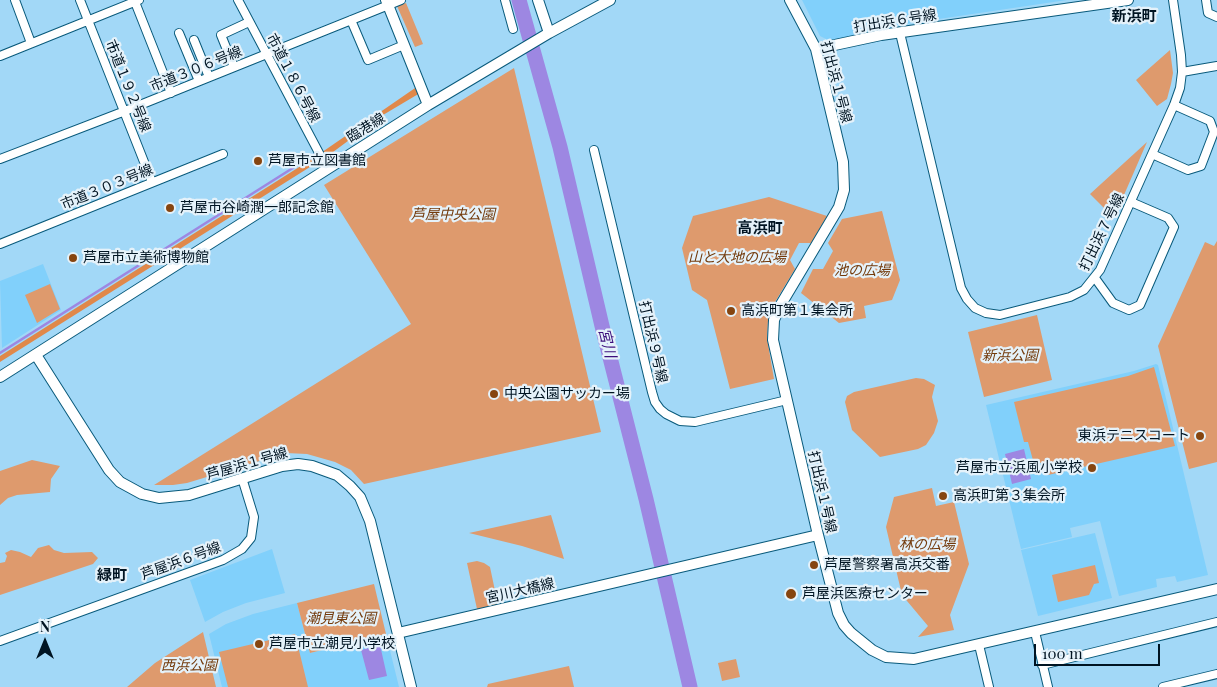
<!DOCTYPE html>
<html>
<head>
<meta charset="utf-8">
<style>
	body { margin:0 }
	#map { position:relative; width:1217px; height:687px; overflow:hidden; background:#a2d8f7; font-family:"Playfair Display",serif }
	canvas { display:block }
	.north { position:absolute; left:20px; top:617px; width:50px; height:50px; -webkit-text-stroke:4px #e5f2fa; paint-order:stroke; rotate:0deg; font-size:14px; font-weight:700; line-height:20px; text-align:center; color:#001422 }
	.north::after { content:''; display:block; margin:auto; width:18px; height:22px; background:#001422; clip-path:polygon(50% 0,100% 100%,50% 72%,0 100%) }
	.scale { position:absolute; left:1034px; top:644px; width:126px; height:22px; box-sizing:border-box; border:2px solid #001422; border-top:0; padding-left:6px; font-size:15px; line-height:18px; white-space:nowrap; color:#001422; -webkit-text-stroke:4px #e5f2fa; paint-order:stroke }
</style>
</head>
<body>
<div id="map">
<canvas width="1217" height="687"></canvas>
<div class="north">N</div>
<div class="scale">100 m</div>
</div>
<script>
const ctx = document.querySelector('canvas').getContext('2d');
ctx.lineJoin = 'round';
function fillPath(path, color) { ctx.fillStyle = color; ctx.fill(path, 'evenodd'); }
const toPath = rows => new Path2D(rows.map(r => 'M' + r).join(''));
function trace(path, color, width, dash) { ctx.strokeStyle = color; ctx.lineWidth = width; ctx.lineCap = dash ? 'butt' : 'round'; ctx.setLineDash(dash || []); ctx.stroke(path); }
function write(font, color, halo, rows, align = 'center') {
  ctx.font = font + ' "Playfair Display","Noto Sans JP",serif'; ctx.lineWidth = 4.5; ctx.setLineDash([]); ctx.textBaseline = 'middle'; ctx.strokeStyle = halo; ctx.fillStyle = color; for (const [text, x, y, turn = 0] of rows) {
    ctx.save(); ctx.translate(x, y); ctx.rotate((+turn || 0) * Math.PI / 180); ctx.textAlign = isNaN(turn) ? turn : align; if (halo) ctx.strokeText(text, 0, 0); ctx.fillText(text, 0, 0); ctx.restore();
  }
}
fillPath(toPath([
	[802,0,1067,0,885,27,834,40,826,39,820,36],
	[43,264,61,310,2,348,0,281],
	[1156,364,1158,365,1208,575,1177,582,1175,576,1156,579,1157,587,1119,596,1100,521,1070,528,1072,537,1021,549,986,405,1134,371],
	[1095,533,1112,598,1038,616,1021,550],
	[272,549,285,593,246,603,223,612,205,622,190,580],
	[297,603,310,653,386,634,399,687,222,687,209,634,226,624,253,614]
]), '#81d0fb');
fillPath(toPath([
	[406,3,423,44,415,47,397,6],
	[1170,50,1173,73,1171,84,1167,99,1157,106,1136,80],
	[514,68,601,432,364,484,351,470,335,462,307,454,286,453,187,483,173,485,154,485,411,324,324,185],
	[1147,142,1114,218,1090,194],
	[769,197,827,216,811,243,799,243,790,260,795,269,772,307,768,321,767,338,774,379,730,389,707,300,692,290,682,248,693,216],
	[882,211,900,280,892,300,864,306,866,318,839,323,801,293,813,269,823,269,833,251,828,243,842,219],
	[1217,241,1217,462,1189,469,1158,346,1205,242,1214,246],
	[50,284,60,309,37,323,25,295],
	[1037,315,1052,380,984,397,968,332],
	[1154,367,1175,446,1048,475,1045,462,1034,464,1028,442,1024,442,1014,402,1128,376],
	[916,378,924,379,935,385,932,397,938,421,934,433,926,445,918,449,880,457,852,430,845,402,847,396,854,392],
	[32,460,60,466,51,479,50,492,17,495,8,498,0,505,0,471],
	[932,488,936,506,954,502,969,564,950,615,954,630,918,637,928,626,902,595,886,527,894,497],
	[551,515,564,559,522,546,469,533],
	[49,545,54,550,64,553,92,552,98,558,93,564,0,595,0,563,5,562,7,556,5,553,11,550,20,552,31,557,38,548],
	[477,561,484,563,490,567,498,605,477,609,467,563],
	[1095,565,1099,583,1094,584,1089,595,1058,602,1052,575],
	[374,584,386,634,310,653,297,603],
	[203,632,216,687,127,687,155,663],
	[295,634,308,687,228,687,219,652],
	[736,659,740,677,722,681,718,663],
	[569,666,574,687,487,687,488,684]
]), '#de9a6d');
fillPath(toPath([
	[418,86,420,93,383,115,329,155,0,362,0,356,315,157]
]), '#e0884a');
fillPath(toPath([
	[1024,449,1031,479,1012,484,1005,454],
	[380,645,387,676,369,680,361,650]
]), '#9d87e2');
trace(toPath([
	[0,353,315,154]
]), '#9d87e2', 2.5);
trace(toPath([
	[519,0,560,147,602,326,646,499,690,687]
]), '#9d87e2', 15);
const minor = toPath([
	[15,0,31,43],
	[80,0,152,182],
	[238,0,327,168],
	[505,0,513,29],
	[1206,0,1208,13,1217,17],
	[135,2,171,93],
	[351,20,368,60,404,45],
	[179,33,199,81],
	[900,33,961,288,967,299,975,308,986,313,1000,315,1070,297,1084,290,1100,270,1174,105,1180,88,1182,72,1181,55,1173,0],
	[194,40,209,77],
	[0,56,139,0],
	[234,67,221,35,249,22],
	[1182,72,1217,66],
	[594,150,652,392,655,402,660,409,666,414,680,421,695,422,787,400],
	[1152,154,1188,170,1201,166,1214,132,1210,121,1174,105],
	[0,159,125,111,401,0],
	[0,244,223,154],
	[1095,278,1113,303,1129,310,1140,305,1174,227,1168,218,1131,202],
	[1035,632,1048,687],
	[0,641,223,560,242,549,251,538,254,517,242,478],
	[979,645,989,687],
	[1042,665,1217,622],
	[1163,687,1217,674]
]);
const tertiary = toPath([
	[386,0,428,105],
	[538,0,549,33],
	[790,0,816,49,843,162,844,190,839,207,780,306,774,320,773,340,818,535,838,613,844,625,851,633,872,650,886,657,914,659,1217,589],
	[816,49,881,35,1128,0],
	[36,355,109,470,120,482,142,494,159,498,189,495,282,466,298,464,312,466,337,475,350,486,360,497,370,521,411,687],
	[0,377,428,105,549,33,610,0],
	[398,633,818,535]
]);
trace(minor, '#095a7b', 10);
trace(tertiary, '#095a7b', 12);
trace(minor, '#fff', 8);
trace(tertiary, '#fff', 10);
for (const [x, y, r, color] of [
	[258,161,5,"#864510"],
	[170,208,5,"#864510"],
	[73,258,5,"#864510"],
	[731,311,5,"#864510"],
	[494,394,5,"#864510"],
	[1200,436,5,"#864510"],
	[1092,468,5,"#864510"],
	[943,496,5,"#864510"],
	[814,565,5,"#864510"],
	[791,594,6,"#864510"],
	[259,644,5,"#864510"]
]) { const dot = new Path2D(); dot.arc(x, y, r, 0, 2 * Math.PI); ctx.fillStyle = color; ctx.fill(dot); trace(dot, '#e5f2fa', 2); }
write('14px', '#001422', '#e5f2fa', [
	["打出浜６号線",895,21,-9],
	["市道３０６号線",196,69,-22],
	["市道１８６号線",293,78,62],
	["打出浜１号線",836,82,75],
	["市道１９２号線",128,86,68],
	["臨港線",366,128,-32],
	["市道３０３号線",107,187,-22],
	["打出浜７号線",1102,232,-64],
	["打出浜９号線",653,342,77],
	["芦屋浜１号線",247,464,-16],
	["打出浜１号線",822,492,77],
	["芦屋浜６号線",181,561,-20],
	["宮川大橋線",520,591,-13]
]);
write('14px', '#001422', '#e5f2fa', [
	["芦屋市立図書館",268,161],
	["芦屋市谷崎潤一郎記念館",180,208],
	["芦屋市立美術博物館",83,258],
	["高浜町第１集会所",741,311],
	["中央公園サッカー場",504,394],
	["東浜テニスコート",1190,436,"right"],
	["芦屋市立浜風小学校",1082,468,"right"],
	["高浜町第３集会所",953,496],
	["芦屋警察署高浜交番",824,565],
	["芦屋浜医療センター",802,594],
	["芦屋市立潮見小学校",269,644]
], 'left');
write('italic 14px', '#733a0b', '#e5f2fa', [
	["芦屋中央公園",453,215],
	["山と大地の広場",737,258],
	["池の広場",862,271],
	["新浜公園",1010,356],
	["林の広場",927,545],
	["潮見東公園",341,619],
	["西浜公園",189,666]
]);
write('bold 15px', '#001422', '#e5f2fa', [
	["新浜町",1134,16],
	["高浜町",760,228],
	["緑町",112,575]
]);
write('italic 15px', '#3d0f7c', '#e5f2fa', [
	["宮川",607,343,76]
]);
</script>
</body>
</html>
